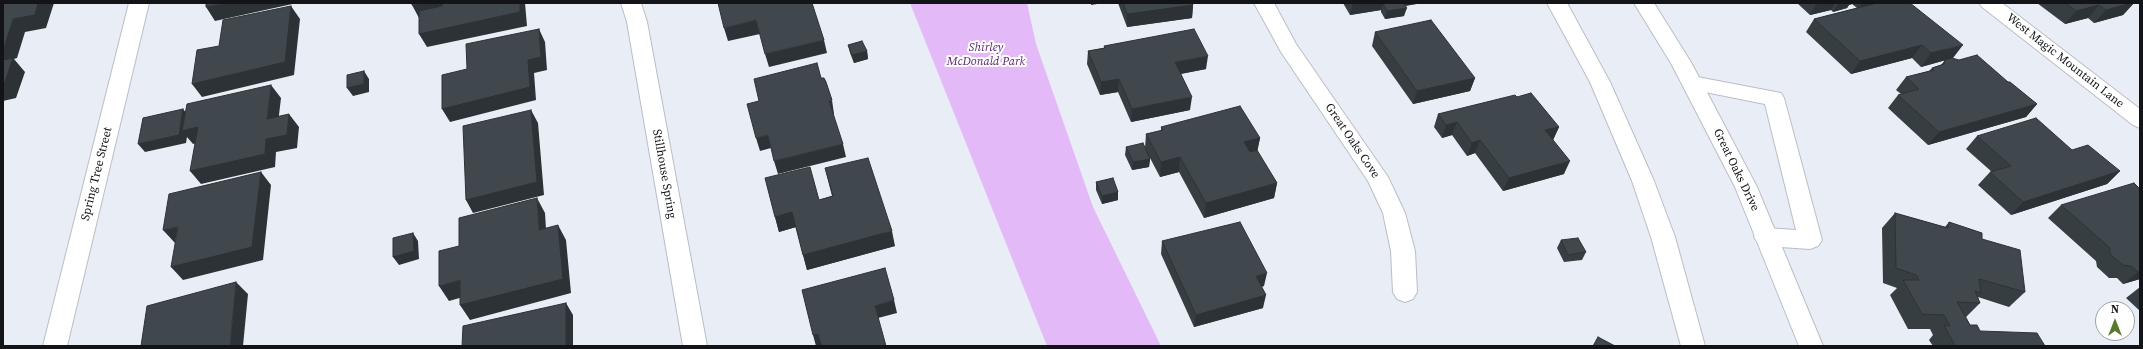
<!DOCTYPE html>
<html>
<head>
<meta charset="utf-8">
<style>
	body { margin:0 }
	#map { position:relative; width:2143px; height:349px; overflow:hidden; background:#e8edf6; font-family:"Source Serif 4",serif }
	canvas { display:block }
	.frame { position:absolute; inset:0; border:4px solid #121417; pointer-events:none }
	.north { position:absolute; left:2095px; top:301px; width:40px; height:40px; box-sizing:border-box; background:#fff; border:1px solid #a0a1a2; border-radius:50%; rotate:0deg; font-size:11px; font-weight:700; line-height:16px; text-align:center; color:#121417 }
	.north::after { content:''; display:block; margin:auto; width:14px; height:18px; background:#5a782e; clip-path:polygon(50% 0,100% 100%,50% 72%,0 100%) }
</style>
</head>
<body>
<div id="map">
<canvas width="2143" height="349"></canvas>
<div class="frame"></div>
<div class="north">N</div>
</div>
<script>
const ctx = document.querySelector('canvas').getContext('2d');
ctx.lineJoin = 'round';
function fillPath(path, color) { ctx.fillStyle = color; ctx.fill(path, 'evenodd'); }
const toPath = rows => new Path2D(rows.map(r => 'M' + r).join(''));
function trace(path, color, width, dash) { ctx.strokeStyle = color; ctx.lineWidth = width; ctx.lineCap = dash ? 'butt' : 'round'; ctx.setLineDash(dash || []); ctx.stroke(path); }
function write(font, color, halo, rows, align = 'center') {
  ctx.font = font + ' "Source Serif 4",serif'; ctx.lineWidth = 4; ctx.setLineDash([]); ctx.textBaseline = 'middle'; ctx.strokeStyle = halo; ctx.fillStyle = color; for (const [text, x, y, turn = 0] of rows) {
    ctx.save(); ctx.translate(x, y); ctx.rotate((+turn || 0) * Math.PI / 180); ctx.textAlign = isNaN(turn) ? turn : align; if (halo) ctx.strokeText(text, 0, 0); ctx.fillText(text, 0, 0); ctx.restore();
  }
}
fillPath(toPath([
	[910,3,1027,3,1036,44,1093,207,1161,346,1047,346]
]), '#e4b9f7');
const lane = toPath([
	[1692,76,1781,93,1784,98,1822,240,1818,246,1810,249,1766,246,1758,243,1754,237,1758,231,1766,228,1796,230,1765,104,1685,88,1682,83,1685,78,1692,76]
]);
const street = toPath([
	[129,3,149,3,67,346,43,346,129,3],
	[621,3,641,3,647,22,707,346,683,346,627,22,621,3],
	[1254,3,1274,3,1296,44,1388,177,1405,213,1415,251,1417,292,1413,299,1405,302,1397,299,1393,292,1391,251,1383,213,1368,181,1281,52,1254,3],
	[1979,3,2002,3,2140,109,2140,128,2133,125,1982,7,1979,3]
]);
const secondary = toPath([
	[1547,3,1567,3,1610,82,1654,181,1675,237,1705,346,1681,346,1651,237,1632,181,1590,82,1547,3],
	[1634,3,1654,3,1692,64,1757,187,1823,346,1799,346,1735,187,1672,65,1634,3]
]);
trace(lane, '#b9bec7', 2);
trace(street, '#b9bec7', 2);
trace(secondary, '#b9bec7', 2);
fillPath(lane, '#fff');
fillPath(street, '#fff');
fillPath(secondary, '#fff');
fillPath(toPath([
	[1118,3,1192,3,1193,5,1192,18,1127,27],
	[1343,3,1422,3,1405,6,1404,16,1385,19,1381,12,1381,10,1350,15],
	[1797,3,1910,3,1953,58,1921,67,1912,58,1851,74,1806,32,1814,19,1857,8,1852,4,1849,5,1847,8,1833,12,1831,10,1810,15],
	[2037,3,2134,3,2123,15,2094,23,2088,18,2065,24],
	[1375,32,1475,78,1470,91,1413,104,1372,46],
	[848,45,867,51,868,59,854,63,850,53],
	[1104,46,1206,69,1181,74,1190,110,1131,122,1118,92,1100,95,1087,64,1088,51,1104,48],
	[1945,60,2008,82,2037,104,2026,117,1928,145,1888,108,1898,95,1901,94,1896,90,1906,77,1929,71,1932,68,1941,65],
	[1517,97,1559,127,1553,140,1564,174,1503,191,1475,153,1467,156,1452,135,1442,138,1434,127,1438,114],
	[1161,127,1260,138,1257,151,1277,183,1274,198,1204,218,1179,172,1160,177,1150,158,1149,167,1132,170,1125,155,1126,147,1145,148,1146,134,1161,131],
	[1977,136,2072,150,2120,171,2107,184,2011,215,1978,185,1990,172,1992,172,1966,149],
	[825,168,895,246,807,270,796,227,779,232,775,217,819,200,832,196],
	[1096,182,1118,192,1118,200,1102,204,1096,190],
	[2140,189,2140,279,2123,284,2117,278,2109,278,2097,267,2096,261,2048,218,2061,205],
	[1895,213,1945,227,1949,222,1982,239,2025,292,2009,307,1978,297,1980,303,1966,317,1970,325,1980,331,2045,346,1933,346,1929,340,1933,335,1930,329,1908,329,1890,295,1897,288,1883,283,1882,228],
	[1561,240,1586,252,1582,260,1564,262,1557,248],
	[1162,241,1264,286,1261,287,1263,308,1194,327,1161,254],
	[2140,287,2140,311,2126,298]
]), '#373e42');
fillPath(toPath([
	[38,3,54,3,46,28,25,32,17,58,14,59,25,72,16,98,3,101,3,46,13,19],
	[226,3,297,3,215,21,206,7],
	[421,3,443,3,448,13,419,18,412,5],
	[520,3,525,3,527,26,427,47,419,34],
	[1091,3,1103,3,1091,5],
	[1353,3,1422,3,1386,9,1383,4,1381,10,1350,15],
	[1817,3,1835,3,1831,10,1810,15],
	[1839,3,1852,3,1852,4,1849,5,1847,8,1833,12],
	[1862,3,1880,3,1858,9],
	[2131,3,2134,3,2123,15,2094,23,2106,10],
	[1193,5,1192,18,1127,27,1127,14],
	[2099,5,2088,18,2065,24,2076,11],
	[291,6,300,19,294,75,202,97,192,84],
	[1407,8,1404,16,1385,19,1387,11],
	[756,20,760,34,728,41,724,28],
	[539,29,545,42,547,70,534,73,536,100,450,122,442,109,528,60],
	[824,40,827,53,769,67,765,54],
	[1922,45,1912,58,1851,74,1860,61],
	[1963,45,1953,58,1921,67,1931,53],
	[867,51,868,59,854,63,852,55],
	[1208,56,1206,69,1174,75,1175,62],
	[364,71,369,79,369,92,353,96,347,88],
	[1475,78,1470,91,1413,104,1417,91],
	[1119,79,1118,92,1100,95,1101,82],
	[271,85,281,98,277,132,267,119],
	[1192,97,1190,110,1131,122,1132,109],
	[832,100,834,114,832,114,829,101],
	[2037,104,2026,117,1928,145,1939,132],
	[183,109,209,140,193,144,187,137,186,143,145,152,138,144],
	[531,110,538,123,544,195,473,213,466,200],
	[289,114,299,127,297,148,276,152,275,167,201,184,190,171,266,139],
	[1457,122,1452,135,1442,138,1446,125],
	[1559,127,1553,140,1545,130],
	[768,135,771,148,760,151,756,138],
	[1260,138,1257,153,1242,157,1244,142],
	[1480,140,1475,153,1467,156,1472,143],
	[843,144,846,157,778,174,774,161],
	[1180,157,1179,172,1160,177,1161,162],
	[1150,159,1149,167,1132,170,1133,162],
	[1570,161,1564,174,1503,191,1509,178],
	[2120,171,2107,184,2011,215,2023,202],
	[261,172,271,185,263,260,183,280,171,267],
	[1277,183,1274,198,1204,218,1206,203],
	[1118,192,1118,200,1102,204,1102,196],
	[537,198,545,213,547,245,539,230],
	[792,212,796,227,779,232,775,217],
	[558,225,566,240,571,293,470,320,460,305],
	[178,227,175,243,163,230],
	[892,231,895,246,807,270,803,255],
	[413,233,418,241,419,259,399,265,393,257],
	[2140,271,2140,279,2123,284,2138,272],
	[1267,273,1264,286,1253,289,1256,276],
	[460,280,470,295,449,301,439,286],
	[236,282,248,294,243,346,230,346],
	[1266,295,1263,308,1194,327,1196,315],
	[894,300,897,313,878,318,875,306],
	[566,303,573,315,573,346,566,346],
	[818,334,822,346,816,346,813,335]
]), '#2d3236');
const building = toPath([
	[3,3,38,3,35,15,13,19,5,45,3,46,3,3],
	[206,3,226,3,206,7,206,3],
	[412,3,421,3,412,5,412,3],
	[442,3,520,3,520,12,419,34,419,11,442,6,442,3],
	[718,3,812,3,824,40,765,54,756,20,724,28,718,3],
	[1123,3,1192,3,1193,5,1127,14,1123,3],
	[1390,3,1403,3,1407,8,1387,11,1383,4,1390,3],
	[1877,3,1910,3,1963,45,1931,53,1922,45,1860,61,1814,19,1877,3],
	[2065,3,2131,3,2106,10,2099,5,2076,11,2065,3],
	[291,6,285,62,192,84,197,50,219,46,223,20,291,6],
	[1431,20,1475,78,1417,91,1375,32,1431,20],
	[539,29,541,57,528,60,530,87,442,109,442,75,467,69,466,44,539,29],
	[1194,29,1208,56,1175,62,1192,97,1132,109,1119,79,1101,82,1088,51,1105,48,1104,46,1194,29],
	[862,41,867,51,852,55,848,45,862,41],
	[1977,55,2008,82,2010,82,2037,104,1939,132,1898,95,1919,89,1906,77,1934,70,1932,68,1944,64,1945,60,1952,58,1959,60,1977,55],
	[13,58,4,85,3,85,3,60,13,58],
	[817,63,821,78,824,78,826,82,832,100,829,101,843,144,774,161,768,135,756,138,747,104,759,101,754,79,817,63],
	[364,71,364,84,347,88,347,75,364,71],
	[271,85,267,119,289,114,287,135,266,139,265,154,190,171,198,127,182,131,187,104,271,85],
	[1531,93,1559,127,1545,130,1570,161,1509,178,1480,140,1472,143,1457,122,1446,125,1438,114,1515,95,1517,97,1531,93],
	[1240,106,1260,138,1244,142,1250,152,1257,150,1277,183,1206,203,1180,157,1161,162,1146,134,1163,130,1161,127,1240,106],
	[183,109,179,135,138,144,143,118,183,109],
	[531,110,537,182,466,200,463,126,531,110],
	[2036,118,2072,150,2088,145,2120,171,2023,202,1990,172,2011,166,1977,136,2036,118],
	[1143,143,1150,159,1133,162,1126,147,1143,143],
	[868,158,892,231,803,255,792,212,775,217,765,178,810,167,819,200,833,196,825,168,868,158],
	[261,172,252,247,171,267,178,227,163,230,169,194,261,172],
	[1113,178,1118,192,1102,196,1096,182,1113,178],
	[2134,183,2140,189,2140,271,2138,272,2131,266,2123,265,2110,254,2110,248,2061,205,2134,183],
	[537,198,539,230,558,225,563,279,460,305,460,280,439,286,439,251,459,246,459,218,537,198],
	[1895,213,1948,228,1949,222,1982,233,1982,239,2020,250,2025,292,1979,279,1981,293,1975,291,1980,303,1957,302,1970,325,1977,325,1980,331,2037,333,2045,346,1955,346,1944,325,1950,326,1944,315,1922,314,1903,280,1919,280,1916,275,1896,268,1895,213],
	[1240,222,1267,273,1256,276,1266,295,1196,315,1162,241,1240,222],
	[413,233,414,251,393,257,393,238,413,233],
	[1578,238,1586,252,1568,255,1561,240,1578,238],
	[885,268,894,300,875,306,886,346,822,346,818,334,813,335,802,290,885,268],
	[236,282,230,346,141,346,147,306,236,282],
	[566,303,566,346,462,346,463,326,566,303],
	[1598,337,1615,346,1593,346,1598,337]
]);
fillPath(building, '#40484d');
trace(building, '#2d3236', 1);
write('italic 12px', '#59236f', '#fff', [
	["Shirley",986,48],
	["McDonald Park",986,62]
]);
write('12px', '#121417', '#fff', [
	["West Magic Mountain Lane",2065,61,38],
	["Great Oaks Cove",1352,141,56],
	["Great Oaks Drive",1736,170,64],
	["Spring Tree Street",97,174,-76],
	["Stillhouse Spring",664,174,80]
]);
</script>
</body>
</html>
